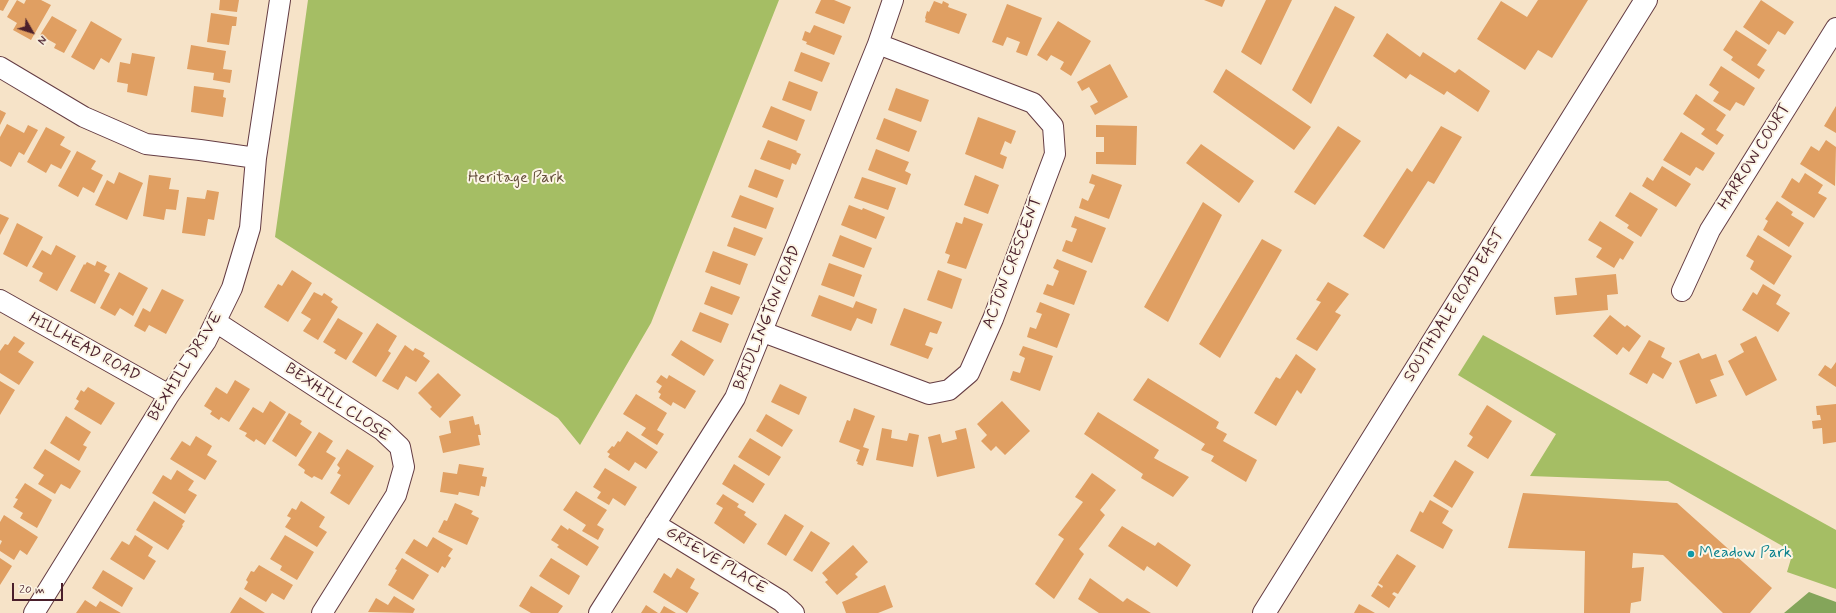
<!DOCTYPE html>
<html>
<head>
<meta charset="utf-8">
<style>
	body { margin:0 }
	#map { position:relative; width:1836px; height:613px; overflow:hidden; background:#f6e3c8; font-family:Mynerve,sans-serif }
	canvas { display:block }
	.north { position:absolute; left:12px; top:12px; width:40px; height:40px; -webkit-text-stroke:3px #fcf5e5; paint-order:stroke; rotate:129deg; font-size:11px; font-weight:700; line-height:16px; text-align:center; color:#4a1f2b }
	.north::after { content:''; display:block; margin:auto; width:14px; height:18px; background:#4a1f2b; clip-path:polygon(50% 0,100% 100%,50% 72%,0 100%) }
	.scale { position:absolute; left:12px; top:583px; width:51px; height:18px; box-sizing:border-box; border:2px solid #4a1f2b; border-top:0; padding-left:5px; font-size:12px; line-height:14px; white-space:nowrap; color:#4a1f2b; -webkit-text-stroke:3px #fcf5e5; paint-order:stroke }
</style>
</head>
<body>
<div id="map">
<canvas width="1836" height="613"></canvas>
<div class="north">N</div>
<div class="scale">20 m</div>
</div>
<script>
const ctx = document.querySelector('canvas').getContext('2d');
ctx.lineJoin = 'round';
function fillPath(path, color) { ctx.fillStyle = color; ctx.fill(path, 'evenodd'); }
const toPath = rows => new Path2D(rows.map(r => 'M' + r).join(''));
function trace(path, color, width, dash) { ctx.strokeStyle = color; ctx.lineWidth = width; ctx.lineCap = dash ? 'butt' : 'round'; ctx.setLineDash(dash || []); ctx.stroke(path); }
function write(font, color, halo, rows, align = 'center') {
  ctx.font = font + ' Mynerve,sans-serif'; ctx.lineWidth = 4; ctx.setLineDash([]); ctx.textBaseline = 'middle'; ctx.strokeStyle = halo; ctx.fillStyle = color; for (const [text, x, y, turn = 0] of rows) {
    ctx.save(); ctx.translate(x, y); ctx.rotate((+turn || 0) * Math.PI / 180); ctx.textAlign = isNaN(turn) ? turn : align; if (halo) ctx.strokeText(text, 0, 0); ctx.fillText(text, 0, 0); ctx.restore();
  }
}
fillPath(toPath([
	[308,0,779,0,651,323,580,445,558,418,275,237],
	[1483,335,1836,530,1836,589,1787,572,1793,552,1668,481,1530,476,1556,434,1458,375]
]), '#a5be64');
fillPath(toPath([
	[1809,592,1836,602,1836,613,1784,613]
]), '#84a55a');
fillPath(toPath([
	[0,0,9,0,3,11,0,10],
	[17,0,24,4,26,0,41,0,51,5,31,40,13,30,17,23,7,17],
	[220,0,239,0,237,12,219,10],
	[821,0,834,0,851,7,844,24,815,13],
	[1204,0,1225,0,1222,7],
	[1266,0,1292,0,1261,65,1241,52],
	[1538,0,1588,0,1552,58,1538,50,1525,70,1477,39,1501,1,1527,17],
	[1761,0,1794,22,1785,35,1778,31,1769,45,1743,27],
	[934,1,942,4,943,1,949,4,948,7,967,14,959,34,925,22,926,19,925,18,927,11,929,12],
	[1007,4,1042,18,1027,56,1016,52,1020,42,1007,37,1003,46,992,42],
	[1335,6,1355,17,1311,104,1292,90],
	[211,13,237,17,236,26,232,26,229,45,207,42],
	[52,16,77,30,64,53,54,48,56,44,40,35],
	[91,21,122,39,109,63,101,58,94,70,71,57],
	[1058,21,1091,41,1071,76,1060,69,1064,62,1051,55,1047,61,1037,55],
	[814,25,842,36,834,55,806,44,807,42,802,40,805,31,810,33],
	[1736,30,1767,50,1757,65,1765,70,1759,79,1731,60,1733,57,1723,50],
	[1387,33,1420,57,1423,52,1455,73,1459,69,1490,91,1478,112,1447,91,1444,95,1410,74,1406,79,1373,56],
	[191,45,226,51,223,69,232,70,230,83,213,80,214,73,187,69],
	[801,52,830,63,822,82,794,71],
	[132,53,155,57,147,96,127,92,128,84,117,82,120,62,130,64],
	[1110,64,1128,97,1095,115,1090,106,1098,102,1089,87,1082,91,1077,82],
	[1721,66,1755,88,1744,106,1736,102,1730,111,1713,101,1719,92,1709,85],
	[1226,69,1311,127,1294,150,1213,92],
	[789,81,818,92,811,111,782,100],
	[194,86,224,90,223,97,226,98,223,117,191,112],
	[896,88,929,100,921,122,888,110],
	[1696,94,1726,115,1716,130,1724,135,1717,145,1701,134,1705,129,1683,114],
	[771,106,805,120,797,141,762,127],
	[1836,106,1836,133,1824,126],
	[0,110,6,113,0,125],
	[978,117,1016,131,1011,144,1005,141,1000,154,1007,157,1003,169,965,154],
	[884,118,917,131,909,152,876,139],
	[7,124,24,133,28,125,38,130,24,155,19,152,11,167,0,161,0,137],
	[1096,125,1137,126,1136,165,1096,164,1096,152,1104,152,1104,137,1096,137],
	[1338,126,1361,141,1315,205,1294,192],
	[1441,126,1462,137,1434,184,1428,181,1384,249,1363,236,1407,168,1412,172],
	[46,127,65,137,60,145,71,151,61,169,51,164,46,173,27,162],
	[1681,132,1715,153,1703,171,1696,167,1690,176,1663,160],
	[768,140,797,151,796,152,801,154,796,165,792,163,790,170,760,159],
	[1826,140,1836,147,1835,186,1800,164,1811,146,1819,151],
	[1201,144,1254,181,1239,203,1186,163],
	[876,149,909,162,905,171,911,174,907,185,868,170],
	[77,151,96,161,91,169,103,175,94,193,83,187,78,197,58,186],
	[1662,166,1691,184,1676,207,1642,186,1647,177,1653,181],
	[755,169,784,180,777,198,748,187],
	[119,172,143,183,127,220,95,205,107,180,114,184],
	[1805,173,1823,185,1818,193,1827,198,1814,218,1781,197,1792,178,1799,183],
	[1092,174,1122,185,1109,219,1079,208,1082,198,1088,201,1095,185,1089,183],
	[149,175,171,178,169,189,179,190,176,210,166,209,164,220,143,216],
	[975,175,999,185,988,214,964,205],
	[862,177,896,188,888,210,854,198],
	[207,190,219,192,214,220,208,219,205,236,182,233,187,197,205,199],
	[1630,192,1658,209,1641,237,1627,228,1629,225,1615,216],
	[740,195,774,208,766,229,731,217],
	[1777,201,1793,212,1791,215,1804,223,1789,247,1763,230,1768,221,1765,219],
	[1203,202,1222,215,1168,322,1144,307],
	[849,205,862,210,863,208,885,217,876,239,841,225],
	[0,214,9,218,0,235],
	[1075,216,1106,228,1092,263,1062,251,1066,240,1072,242,1077,229,1071,227],
	[964,217,983,224,966,269,947,263,950,255,945,253,956,222,962,224],
	[1600,221,1634,242,1623,260,1620,258,1614,268,1596,257,1602,248,1588,240],
	[17,223,43,237,27,267,3,254],
	[734,227,763,238,755,256,727,246],
	[840,235,872,248,864,268,832,256],
	[1758,235,1792,256,1774,285,1750,269,1754,261,1746,256],
	[1262,239,1282,250,1220,358,1199,344],
	[56,245,76,256,57,291,39,281,43,273,32,267,42,250,51,255],
	[713,251,748,264,740,285,705,272],
	[1057,259,1087,271,1074,305,1043,294,1047,284,1053,286,1059,271,1053,268],
	[97,261,107,266,104,271,110,274,95,304,70,291,84,264,85,265,87,262,95,266],
	[829,263,862,275,854,297,821,285],
	[292,270,312,283,288,322,264,307,278,284,282,286],
	[938,270,962,279,952,309,927,300],
	[119,272,148,288,133,316,120,308,115,316,100,308],
	[1616,274,1618,294,1607,295,1608,310,1556,315,1554,297,1577,295,1575,278],
	[1328,282,1349,294,1335,312,1341,315,1317,351,1296,339,1321,302,1316,300],
	[1763,284,1781,295,1776,304,1790,313,1778,332,1742,310,1753,292,1757,295],
	[711,286,740,297,732,315,704,304],
	[162,289,184,300,166,334,149,325,145,332,134,326,143,308,150,312],
	[314,292,322,296,324,293,333,299,331,302,338,307,318,340,303,331,311,319,301,313],
	[819,295,853,308,856,301,877,309,872,324,857,318,851,331,811,316],
	[1040,302,1070,314,1057,348,1027,337,1030,327,1036,329,1042,314,1036,312],
	[904,308,942,322,937,334,930,332,925,345,933,348,928,359,890,345],
	[700,312,729,324,721,343,692,331],
	[1610,315,1625,327,1627,325,1641,336,1629,352,1623,347,1617,355,1593,336],
	[338,318,363,333,346,360,334,353,336,350,323,342],
	[377,323,397,336,388,351,391,353,376,377,352,362],
	[14,336,25,343,18,352,34,362,19,385,0,373,0,351,5,344,8,345],
	[1756,336,1777,380,1746,396,1728,361,1744,352,1740,344],
	[681,340,714,360,704,376,671,355],
	[1649,340,1665,348,1661,357,1672,363,1663,379,1653,373,1647,384,1629,374],
	[405,345,413,351,415,348,425,353,423,356,430,361,416,382,406,376,398,390,382,381],
	[1023,346,1053,356,1040,391,1010,380,1013,371,1020,373,1025,358,1019,355],
	[1699,353,1702,359,1716,354,1724,375,1710,380,1717,396,1696,404,1679,361],
	[1296,354,1316,369,1301,394,1297,390,1276,426,1254,413,1276,377,1280,379],
	[1836,362,1836,387,1818,375,1825,365,1831,369],
	[438,373,461,395,440,418,430,409,432,407,418,393],
	[661,375,667,379,669,375,696,391,685,409,673,402,671,406,659,398,661,394,658,392,662,386,656,382],
	[1148,378,1219,422,1216,428,1227,434,1223,441,1257,460,1246,482,1211,461,1214,456,1201,450,1205,444,1133,400],
	[235,380,250,389,229,422,221,417,219,420,210,414,212,411,204,406,216,387,227,394],
	[0,381,15,390,0,415],
	[780,384,807,397,799,415,771,402],
	[88,387,115,403,101,425,74,409,79,401,76,399,81,390,84,392],
	[636,394,667,413,657,430,664,434,657,445,641,435,646,428,623,414],
	[270,401,286,412,265,445,256,439,254,442,245,436,247,433,239,429,253,407,263,413],
	[1002,401,1030,431,1005,455,996,446,991,451,981,441,987,435,977,424],
	[1836,404,1836,442,1823,444,1822,428,1813,429,1812,421,1821,420,1820,415,1817,415,1816,406],
	[1487,405,1512,421,1488,459,1467,446,1473,437,1469,434],
	[854,408,875,416,863,447,869,449,863,466,857,464,858,462,856,461,860,450,839,442,847,420,850,421],
	[1098,412,1159,450,1154,458,1189,477,1173,497,1141,478,1143,474,1084,434],
	[289,413,302,421,300,424,312,432,296,457,272,441],
	[766,414,793,430,782,447,756,431],
	[66,416,91,432,83,445,87,447,79,461,50,443],
	[473,416,475,425,479,424,481,435,478,435,480,445,443,453,439,436,451,433,449,421],
	[882,428,892,430,891,438,907,441,909,433,919,435,913,467,876,460],
	[966,428,975,468,937,477,928,437,940,434,942,443,957,439,955,431],
	[627,431,658,452,646,469,635,462,629,471,608,457,610,454,607,452,612,446,614,447,618,441,620,442],
	[319,432,333,441,326,452,336,458,322,480,314,476,312,478,304,473,305,470,298,465],
	[196,436,212,446,207,455,217,461,205,480,170,459,182,441,190,446],
	[750,438,781,457,769,476,738,457],
	[45,449,81,471,70,489,61,484,55,494,38,484,44,475,33,468],
	[347,449,374,466,349,505,330,493,341,475,337,473,340,468,337,465],
	[1455,460,1474,472,1452,508,1433,496],
	[459,464,484,468,482,476,487,477,485,487,481,486,479,496,459,492,458,495,440,492,443,472,457,474],
	[734,464,765,484,753,503,722,484],
	[605,468,637,487,625,506,613,498,609,505,597,498,601,492,593,487],
	[177,470,194,481,188,490,197,495,185,514,152,493,163,475,171,480],
	[1092,473,1116,490,1100,510,1105,515,1079,549,1084,554,1054,599,1035,584,1064,539,1058,535,1083,502,1075,497],
	[25,483,52,500,37,528,20,518,23,513,13,507,18,499,15,498],
	[576,491,607,510,597,525,604,529,598,540,582,531,586,525,563,510],
	[1523,493,1677,503,1772,588,1750,613,1723,613,1663,555,1633,553,1632,568,1644,567,1641,601,1631,603,1630,613,1584,613,1585,551,1508,548],
	[723,494,739,504,737,507,746,512,744,515,757,524,744,544,714,523,723,508,716,504],
	[1430,500,1449,511,1442,523,1453,530,1443,549,1410,531,1420,511,1423,513],
	[154,501,185,521,182,525,183,526,168,550,136,530],
	[301,501,325,517,319,527,327,532,317,547,285,527,291,518,287,516,292,508,296,510],
	[455,503,473,511,471,514,479,518,467,545,438,532,444,520,447,521],
	[785,514,804,526,786,556,767,544],
	[4,515,38,537,27,555,20,550,14,560,0,551,0,545,2,541,0,540,0,522],
	[561,525,568,530,569,528,599,547,587,566,557,547,559,545,551,540],
	[1122,526,1155,546,1158,542,1191,565,1177,587,1147,566,1144,571,1108,546],
	[811,531,830,543,812,572,793,560],
	[135,535,153,547,148,556,156,561,144,580,110,559,122,541,129,545],
	[285,535,314,552,297,580,280,570,282,566,270,559],
	[433,537,453,549,448,556,451,558,445,568,442,566,438,573,405,553,414,539,427,547],
	[853,545,868,562,855,574,858,577,837,595,825,582,828,580,822,573],
	[1397,554,1416,566,1398,594,1394,592,1392,594,1396,597,1389,608,1371,596,1378,585,1382,588,1383,586,1378,583],
	[0,558,12,566,0,585],
	[402,558,429,575,413,600,388,585,397,570,395,569],
	[551,558,580,576,569,595,539,576],
	[259,565,293,585,284,600,272,593,266,602,244,589,248,582,246,580,251,571,254,572],
	[677,568,695,579,690,588,699,593,687,613,653,592,664,573,671,578],
	[103,570,133,588,122,607,92,588],
	[1090,578,1123,602,1127,598,1151,613,1099,613,1078,599],
	[885,585,893,607,878,613,846,613,842,602],
	[531,586,563,606,558,613,531,613,519,606],
	[394,596,415,609,413,613,368,612,376,598,388,605],
	[240,597,265,613,230,613],
	[85,600,96,607,100,601,121,613,76,613],
	[1359,604,1375,613,1354,613],
	[646,605,658,613,641,613],
	[664,606,676,613,660,613]
]), '#e09f62');
const street = toPath([
	[0,67,84,117,146,144,200,150,256,158],
	[1682,291,1710,230,1836,28],
	[0,300,169,395],
	[216,322,382,430,400,447,404,467,396,495,322,613],
	[763,332,929,394,949,390,969,373,993,319,1055,154,1053,126,1033,103,878,44],
	[655,524,781,601,794,613],
	[34,613,169,395,206,341,232,288,250,228,256,158,280,0],
	[599,613,735,398,878,44,893,0]
]);
const secondary = toPath([
	[1264,613,1646,0]
]);
trace(street, '#643c43', 22);
trace(secondary, '#643c43', 24);
trace(street, '#fff', 20);
trace(secondary, '#fff', 22);
for (const [x, y, r, color] of [
	[1691,554,4,"#0f9aa8"]
]) { const dot = new Path2D(); dot.arc(x, y, r, 0, 2 * Math.PI); ctx.fillStyle = color; ctx.fill(dot); trace(dot, '#fcf5e5', 1.5); }
write('16px', '#4a1f2b', '#fcf5e5', [
	["HARROW COURT",1755,157,-58],
	["ACTON CRESCENT",1013,263,-69],
	["SOUTHDALE ROAD EAST",1455,306,-58],
	["BRIDLINGTON ROAD",768,318,-68],
	["HILLHEAD ROAD",84,348,29],
	["BEXHILL DRIVE",186,367,-58],
	["BEXHILL CLOSE",337,403,35],
	["GRIEVE PLACE",716,561,31]
]);
write('16px', '#654f3c', '#fcf5e5', [
	["Heritage Park",516,179]
]);
write('16px', '#0d838f', '#fcf5e5', [
	["Meadow Park",1699,554]
], 'left');
</script>
</body>
</html>
